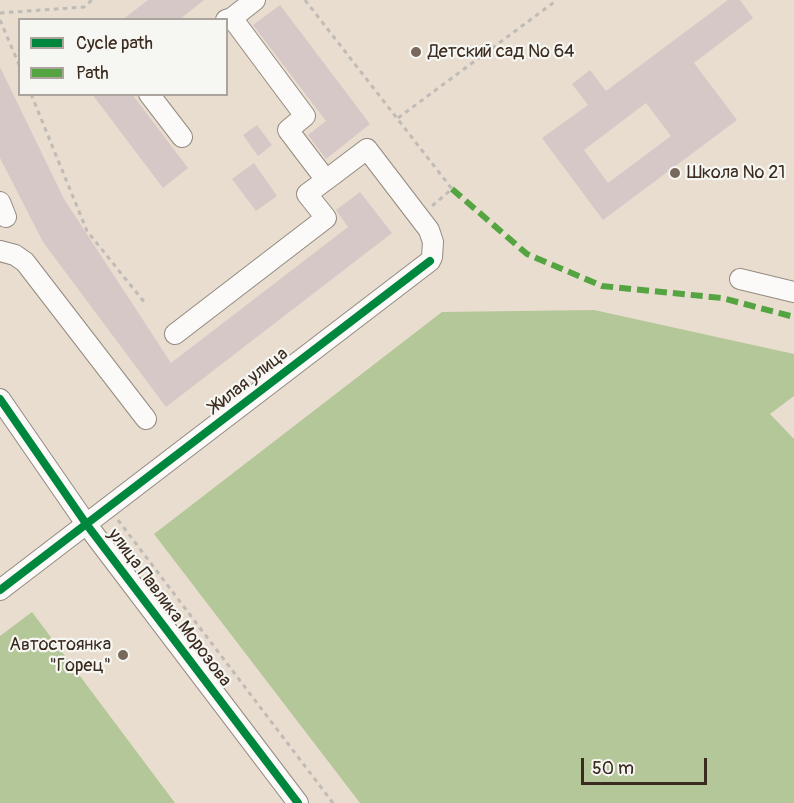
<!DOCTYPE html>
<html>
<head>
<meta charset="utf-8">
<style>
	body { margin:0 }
	#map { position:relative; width:794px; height:803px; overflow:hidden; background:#e8ddce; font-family:Pangolin,sans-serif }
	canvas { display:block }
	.legend { position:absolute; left:18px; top:18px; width:210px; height:78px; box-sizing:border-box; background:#f6f6f2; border:2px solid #aba49d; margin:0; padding:8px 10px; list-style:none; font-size:18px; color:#3b2a1e }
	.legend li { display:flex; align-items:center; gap:12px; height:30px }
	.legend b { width:30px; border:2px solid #aba49d }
	.scale { position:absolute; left:581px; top:758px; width:126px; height:27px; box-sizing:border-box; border:3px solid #3b2a1e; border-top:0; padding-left:8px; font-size:18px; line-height:21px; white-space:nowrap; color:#3b2a1e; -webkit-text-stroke:4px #f6f6f2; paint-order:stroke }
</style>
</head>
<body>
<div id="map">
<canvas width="794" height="803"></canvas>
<ul class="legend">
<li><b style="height:8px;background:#00873e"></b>Cycle path</li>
<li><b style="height:8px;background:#54a441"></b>Path</li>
</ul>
<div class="scale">50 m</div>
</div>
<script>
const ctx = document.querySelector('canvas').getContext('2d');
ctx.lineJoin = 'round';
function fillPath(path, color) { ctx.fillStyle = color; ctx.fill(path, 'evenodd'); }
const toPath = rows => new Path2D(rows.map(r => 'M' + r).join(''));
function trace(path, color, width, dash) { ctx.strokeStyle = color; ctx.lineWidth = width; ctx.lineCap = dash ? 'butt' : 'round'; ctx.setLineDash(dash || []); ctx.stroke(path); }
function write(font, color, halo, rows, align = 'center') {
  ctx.font = font + ' Pangolin,sans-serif'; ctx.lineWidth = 4.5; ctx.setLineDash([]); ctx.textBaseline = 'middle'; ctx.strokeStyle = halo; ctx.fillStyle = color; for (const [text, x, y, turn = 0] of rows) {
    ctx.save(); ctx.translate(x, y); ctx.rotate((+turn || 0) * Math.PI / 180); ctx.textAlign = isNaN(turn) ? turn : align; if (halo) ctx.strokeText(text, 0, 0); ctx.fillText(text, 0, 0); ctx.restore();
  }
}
fillPath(toPath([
	[594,310,794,354,794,396,770,414,794,439,794,803,360,803,154,534,442,312],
	[32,612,175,803,0,803,0,636]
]), '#b4c798');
fillPath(toPath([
	[148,0,204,0,179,20,122,20],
	[728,0,740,0,753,18,694,63,737,120,603,220,542,138,588,105,572,84,590,70,606,91],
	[646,103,671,136,608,183,584,150],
	[280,5,370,124,326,159,308,135,326,121,253,25],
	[0,67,64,199,171,363,348,227,336,210,360,192,392,233,166,407,43,242,0,158],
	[92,94,132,94,188,168,163,188],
	[257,125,272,145,258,156,243,135],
	[254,163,277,196,256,211,232,179]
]), '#d6c8c7');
const minor = toPath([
	[226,20,232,18,255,0],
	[149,94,182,137],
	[0,202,6,217],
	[0,251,15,255,25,262,146,419],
	[740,279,794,292],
	[175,334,326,218,307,194,326,180],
	[0,399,87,525,298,803],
	[0,590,430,261,432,257,433,242,429,230,367,149,326,180,288,130,305,116,232,18]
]);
trace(minor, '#938a80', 22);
trace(toPath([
	[305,0,452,189,432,206],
	[0,13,84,7,92,0],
	[0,20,20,67],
	[31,94,87,231,145,303],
	[398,118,557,0],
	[118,520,333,803]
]), '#bfbbb7', 3, [4.5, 4.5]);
trace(minor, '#fcfaf8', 20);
trace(toPath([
	[452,189,527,254,602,286,722,298,794,317]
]), '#54a441', 6, [12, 6]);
trace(toPath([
	[0,399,87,525,298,803],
	[0,590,430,261]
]), '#00873e', 8);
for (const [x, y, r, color] of [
	[416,52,6,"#78695c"],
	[675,173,6,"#78695c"],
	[123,655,6,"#78695c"]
]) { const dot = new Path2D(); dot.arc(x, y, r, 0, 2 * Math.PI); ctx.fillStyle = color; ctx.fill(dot); trace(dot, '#f6f6f2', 2); }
write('18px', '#3b2a1e', '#f6f6f2', [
	["Детский сад № 64",428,52],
	["Школа № 21",687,173],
	["Автостоянка",111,645,"right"],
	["\"Горец\"",111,666,"right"]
], 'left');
write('18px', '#3b2a1e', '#f6f6f2', [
	["Жилая улица",249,381,-38],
	["улица Павлика Морозова",169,608,53]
]);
</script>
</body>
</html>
